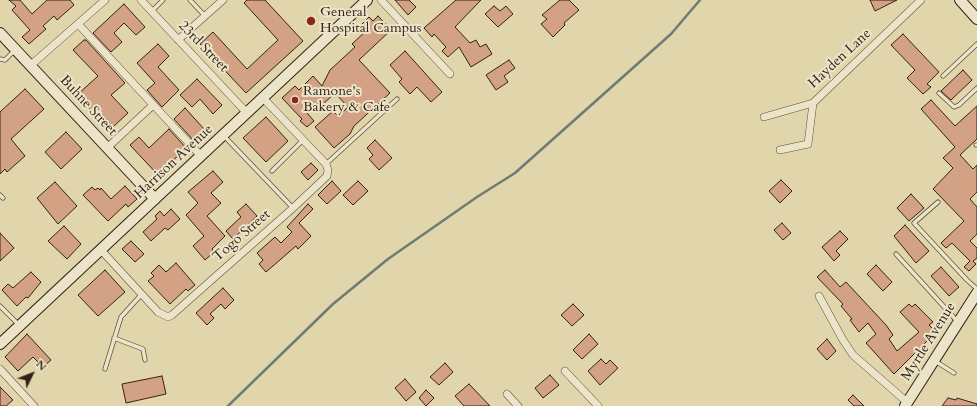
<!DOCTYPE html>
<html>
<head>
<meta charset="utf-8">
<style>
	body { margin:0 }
	#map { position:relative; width:977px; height:406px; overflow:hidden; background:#e1d5ac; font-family:Cardo,serif }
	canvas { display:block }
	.north { position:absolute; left:12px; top:354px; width:40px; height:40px; -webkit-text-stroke:3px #ece4c9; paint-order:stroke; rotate:47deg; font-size:11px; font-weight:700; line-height:16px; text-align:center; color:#342217 }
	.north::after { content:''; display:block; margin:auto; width:14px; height:18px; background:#342217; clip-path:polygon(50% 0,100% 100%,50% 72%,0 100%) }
</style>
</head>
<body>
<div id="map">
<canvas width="977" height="406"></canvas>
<div class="north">N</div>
</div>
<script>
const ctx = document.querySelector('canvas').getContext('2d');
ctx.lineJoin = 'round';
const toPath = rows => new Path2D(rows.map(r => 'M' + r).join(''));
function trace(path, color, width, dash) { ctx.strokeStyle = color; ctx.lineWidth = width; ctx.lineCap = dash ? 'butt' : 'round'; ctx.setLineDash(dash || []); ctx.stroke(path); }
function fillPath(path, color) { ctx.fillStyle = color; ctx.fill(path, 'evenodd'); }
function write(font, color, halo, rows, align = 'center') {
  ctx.font = font + ' Cardo,serif'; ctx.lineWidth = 4; ctx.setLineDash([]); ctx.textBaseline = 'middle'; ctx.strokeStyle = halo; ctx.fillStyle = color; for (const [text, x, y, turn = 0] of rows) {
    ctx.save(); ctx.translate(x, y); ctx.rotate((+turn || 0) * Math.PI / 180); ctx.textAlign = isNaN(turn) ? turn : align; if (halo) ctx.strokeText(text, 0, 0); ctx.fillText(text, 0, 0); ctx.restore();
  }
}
trace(toPath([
	[228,406,333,304,388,259,477,197,515,173,671,34,700,0]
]), '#6f7b73', 2.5);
const building = toPath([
	[9,0,20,0,32,14,47,0,70,0,74,5,57,20,54,16,43,26,46,29,29,44,22,37,30,30,12,10,16,6,9,0],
	[247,0,265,0,303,41,246,93,200,44,213,32,247,69,278,40,244,3,247,0],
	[395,0,409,0,416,7,408,15,395,0],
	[456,0,481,0,455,27,470,43,476,40,480,47,486,44,492,54,471,67,459,47,448,57,442,51,446,47,434,34,432,37,424,28,456,0],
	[560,0,569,0,579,10,564,23,565,25,553,37,541,24,547,19,542,15,560,0],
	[870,0,897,0,875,11,870,0],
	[124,4,145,27,136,35,124,23,114,33,122,42,111,52,93,33,124,4],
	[494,6,500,11,506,6,513,14,498,27,485,14,494,6],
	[378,16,391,30,359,60,390,93,354,126,350,134,334,148,315,127,333,111,338,116,348,107,335,93,321,106,318,103,307,113,314,121,307,127,300,121,302,119,282,98,295,86,299,90,313,76,322,86,330,70,355,47,352,44,367,30,362,24,369,17,373,21,378,16],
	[903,34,939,72,927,84,931,87,923,94,907,78,915,70,891,45,903,34],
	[84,40,86,40,125,83,111,95,128,113,113,127,97,109,93,112,77,95,98,76,73,50,84,40],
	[158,44,169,56,158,67,179,90,162,107,147,90,155,83,137,63,158,44],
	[405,51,442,92,431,102,417,87,410,94,399,82,402,79,390,65,405,51],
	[509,60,515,68,504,76,508,82,496,90,486,75,509,60],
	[963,70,972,80,951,100,941,91,963,70],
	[197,79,222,105,213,114,200,99,192,107,180,95,197,79],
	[25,89,44,109,11,139,25,156,7,172,5,169,0,174,0,112,25,89],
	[931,100,955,126,977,106,977,139,960,155,973,169,977,165,977,192,970,199,977,207,977,234,970,241,977,248,977,258,973,261,976,264,969,271,964,267,970,261,952,243,946,248,941,243,964,221,933,189,953,168,943,158,955,147,921,109,931,100],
	[185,108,205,130,193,140,174,119,185,108],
	[266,117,288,141,266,162,243,138,266,117],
	[169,129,186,148,158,175,130,145,139,137,149,148,169,129],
	[66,132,82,149,61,169,45,152,66,132],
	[375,140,392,158,379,170,369,159,373,155,367,148,375,140],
	[311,163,318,170,308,180,301,172,311,163],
	[213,171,223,182,211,193,221,203,207,216,225,236,212,249,214,252,205,260,193,246,204,236,186,215,198,203,188,192,213,171],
	[781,180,792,191,780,203,769,191,781,180],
	[332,181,341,191,327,204,318,195,332,181],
	[358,181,368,191,353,205,343,195,358,181],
	[55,182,77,206,58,224,37,198,55,182],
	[125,186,137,199,128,207,126,204,108,221,83,195,92,187,95,190,98,188,100,190,101,188,111,199,125,186],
	[911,194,924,208,909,221,897,208,911,194],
	[246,204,257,216,233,239,226,231,241,217,237,212,246,204],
	[308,204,313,209,299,223,311,236,298,249,296,246,266,272,259,264,263,260,257,253,275,237,281,243,292,232,287,227,308,204],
	[171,209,180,219,168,230,165,228,151,241,143,232,157,219,155,216,160,211,164,216,171,209],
	[782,223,791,233,783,240,774,230,782,223],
	[905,225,929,251,916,263,894,236,905,225],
	[64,226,81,244,67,259,48,241,64,226],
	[840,231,848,239,836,251,840,255,834,261,822,247,840,231],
	[0,233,14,248,0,261,0,233],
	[131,241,144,254,135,262,122,249,131,241],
	[176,263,195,285,188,291,186,289,170,304,148,281,154,276,151,273,159,265,166,272,176,263],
	[876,265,892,282,883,291,867,274,876,265],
	[941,267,959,287,949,296,931,276,941,267],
	[105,270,125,292,98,316,78,295,105,270],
	[825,270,840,287,846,282,886,325,893,335,889,339,897,351,919,332,900,312,909,304,912,307,915,304,933,322,929,325,936,332,894,374,866,343,876,334,868,323,859,332,850,320,852,319,841,306,843,304,817,277,825,270],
	[31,272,41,282,28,298,26,297,17,306,2,290,8,284,13,288,31,272],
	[223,288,234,300,225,309,221,304,210,314,214,318,207,325,196,313,223,288],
	[573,304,584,315,572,326,561,315,573,304],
	[27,334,51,360,43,367,33,357,18,371,5,357,27,334],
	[589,334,598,344,582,359,573,350,589,334],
	[827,339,836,351,827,360,817,349,827,339],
	[601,359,606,364,610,360,618,368,600,385,588,371,601,359],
	[445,363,453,372,439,385,430,377,445,363],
	[550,375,559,385,543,398,535,388,550,375],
	[162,376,166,394,126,403,122,384,162,376],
	[405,379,416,392,406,401,395,388,405,379],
	[469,384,490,406,464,406,455,396,469,384],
	[0,387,13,400,6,406,0,406,0,387],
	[426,390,434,398,426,406,419,398,426,390],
	[853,395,864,406,854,406,848,400,853,395],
	[948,398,956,400,957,398,977,404,977,406,942,406,948,398]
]);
fillPath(building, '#d3a284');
trace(building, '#342217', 1);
const lane = toPath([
	[190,0,205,16],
	[152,11,163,0],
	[0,59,5,60,15,50],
	[943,76,977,44],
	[939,93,954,107,959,105,977,88],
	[224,136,293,208],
	[976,145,977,145],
	[326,164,397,99],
	[272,171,303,140],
	[0,195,3,198],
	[938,202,914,223,967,280,977,289],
	[896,254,957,321],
	[0,306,19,325],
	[114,338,143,349,145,360],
	[935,361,954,373],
	[105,369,121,317,141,295]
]);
const street = toPath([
	[141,0,247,113],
	[381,0,450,74],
	[79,25,201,156],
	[178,40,223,0],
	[31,65,105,0],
	[764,117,813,103,921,0],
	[107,148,153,105],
	[780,150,808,144,813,103],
	[101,250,158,312,168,317,172,315,293,208,327,176,328,170,326,164,263,98],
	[819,296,843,340,853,355,907,402],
	[0,369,34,406],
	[565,371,598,406],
	[507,394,518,406]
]);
const secondary = toPath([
	[960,0,977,19],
	[0,33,155,199],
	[0,344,367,0],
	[905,406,977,293]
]);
trace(lane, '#5f4f3c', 5);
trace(street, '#5f4f3c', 8);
trace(secondary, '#342217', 12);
trace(lane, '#ece4c9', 3.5);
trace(street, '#ece4c9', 7);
trace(secondary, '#ece4c9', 10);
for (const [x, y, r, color] of [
	[311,21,5,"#8f2418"],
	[295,100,4,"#8f2418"]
]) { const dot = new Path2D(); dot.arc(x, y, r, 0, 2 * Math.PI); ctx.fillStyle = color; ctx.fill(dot); trace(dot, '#ece4c9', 1.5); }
write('14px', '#342217', '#ece4c9', [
	["General",320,13],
	["Hospital Campus",320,29],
	["Ramone's",303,92],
	["Bakery & Cafe",303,108]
], 'left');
write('14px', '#342217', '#ece4c9', [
	["23rd Street",203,47,46],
	["Hayden Lane",840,59,-43],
	["Buhne Street",88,106,47],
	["Harrison Avenue",174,162,-43],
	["Togo Street",242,236,-41],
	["Myrtle Avenue",929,342,-58]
]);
</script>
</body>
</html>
